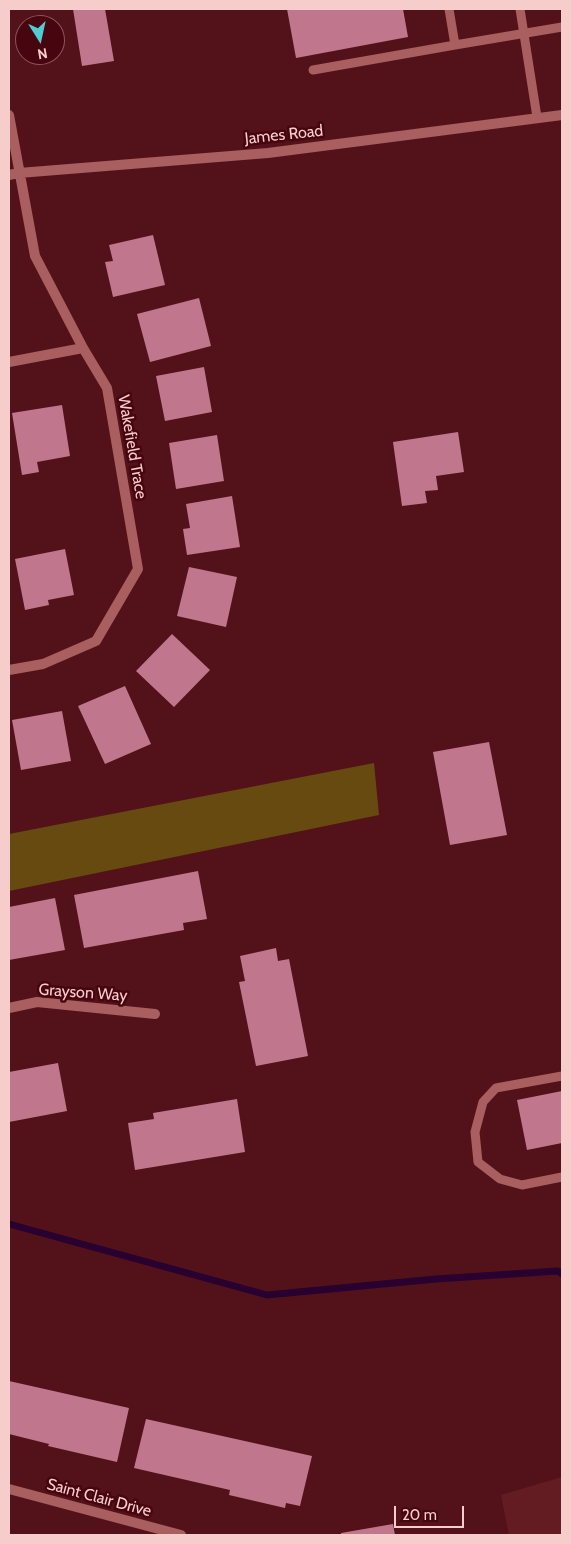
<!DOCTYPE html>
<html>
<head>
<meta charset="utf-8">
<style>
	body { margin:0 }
	#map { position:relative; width:571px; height:1544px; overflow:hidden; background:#531219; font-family:Cabin,sans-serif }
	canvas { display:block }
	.frame { position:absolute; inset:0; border:10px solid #f7cdcc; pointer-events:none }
	.north { position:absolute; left:15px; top:15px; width:50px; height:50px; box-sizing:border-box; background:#47060f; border:1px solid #8d565b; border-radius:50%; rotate:170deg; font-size:14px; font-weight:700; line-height:20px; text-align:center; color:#f7cdcc }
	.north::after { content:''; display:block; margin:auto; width:18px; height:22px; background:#51ccd2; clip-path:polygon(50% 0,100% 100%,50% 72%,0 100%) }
	.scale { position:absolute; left:394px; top:1506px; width:70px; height:22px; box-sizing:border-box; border:2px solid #f7cdcc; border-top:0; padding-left:6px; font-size:15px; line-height:18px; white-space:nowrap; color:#f7cdcc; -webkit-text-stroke:4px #47060f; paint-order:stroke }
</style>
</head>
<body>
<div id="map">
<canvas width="571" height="1544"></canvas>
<div class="frame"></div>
<div class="north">N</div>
<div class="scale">20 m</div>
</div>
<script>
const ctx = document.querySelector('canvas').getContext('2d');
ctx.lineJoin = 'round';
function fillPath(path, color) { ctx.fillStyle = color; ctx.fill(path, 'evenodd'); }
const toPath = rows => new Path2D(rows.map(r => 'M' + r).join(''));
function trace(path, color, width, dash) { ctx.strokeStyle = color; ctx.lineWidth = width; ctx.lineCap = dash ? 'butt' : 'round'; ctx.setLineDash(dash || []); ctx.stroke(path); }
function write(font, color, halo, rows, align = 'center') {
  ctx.font = font + ' Cabin,sans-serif'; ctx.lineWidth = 5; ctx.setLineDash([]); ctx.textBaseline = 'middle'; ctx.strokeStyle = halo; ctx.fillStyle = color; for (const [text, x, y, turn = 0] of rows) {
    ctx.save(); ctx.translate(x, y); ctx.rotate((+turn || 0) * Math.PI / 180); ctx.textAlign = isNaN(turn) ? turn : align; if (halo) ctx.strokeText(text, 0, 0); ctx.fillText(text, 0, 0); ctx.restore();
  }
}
fillPath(toPath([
	[562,1477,562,1535,509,1535,501,1495]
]), '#641c23');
fillPath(toPath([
	[374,763,379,815,9,891,9,834]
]), '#674a10');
trace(toPath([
	[9,1224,267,1295,436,1279,558,1271,562,1274]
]), '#280131', 7);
fillPath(toPath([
	[73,9,105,9,114,61,82,66],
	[287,9,403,9,408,37,296,58],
	[153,235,165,285,113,297,105,262,113,261,109,245],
	[199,298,211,346,150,362,137,314],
	[204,367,212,412,165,421,156,376],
	[62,405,70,456,37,462,39,472,22,475,12,413],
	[458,432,464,472,436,476,438,490,425,491,427,503,402,506,393,442],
	[217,435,224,481,176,489,169,443],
	[232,496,240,547,187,555,183,529,190,528,186,504],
	[65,549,74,595,48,600,49,605,25,610,15,559],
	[189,567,237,577,226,627,177,616],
	[172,634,210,670,174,707,136,671],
	[125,686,151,744,105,764,78,706],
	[62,711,71,761,21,770,12,720],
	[489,742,507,835,450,845,433,752],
	[198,871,207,919,183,923,184,930,84,948,74,895],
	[55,898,65,950,9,960,9,907],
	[276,948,278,961,289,959,308,1056,256,1066,239,982,245,981,240,956],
	[58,1063,67,1111,9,1122,9,1072],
	[562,1091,562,1143,527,1150,517,1100],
	[237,1099,245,1152,135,1170,128,1123,154,1119,153,1113],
	[9,1381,129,1408,117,1462,48,1446,49,1444,9,1434],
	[146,1419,312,1456,300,1506,286,1503,285,1508,229,1495,230,1490,134,1468],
	[393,1524,395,1535,341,1535,341,1533]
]), '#c0778e');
trace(toPath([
	[520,9,537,117],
	[455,45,562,27],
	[313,70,455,45,449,9],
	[562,1076,496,1088,483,1102,475,1132,478,1162,500,1179,522,1185,562,1177]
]), '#a95e5f', 9);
trace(toPath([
	[9,115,35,256,83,348,107,388,138,569,96,641,43,664,9,670],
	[9,175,19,173,268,153,562,115],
	[9,362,83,348],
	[9,1008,37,1002,155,1014],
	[9,1489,181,1535]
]), '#a95e5f', 10);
write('16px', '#f7cdcc', '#47060f', [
	["James Road",284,135,-6],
	["Wakefield Trace",132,447,80],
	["Grayson Way",83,993,4],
	["Saint Clair Drive",99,1498,15]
]);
</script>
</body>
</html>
